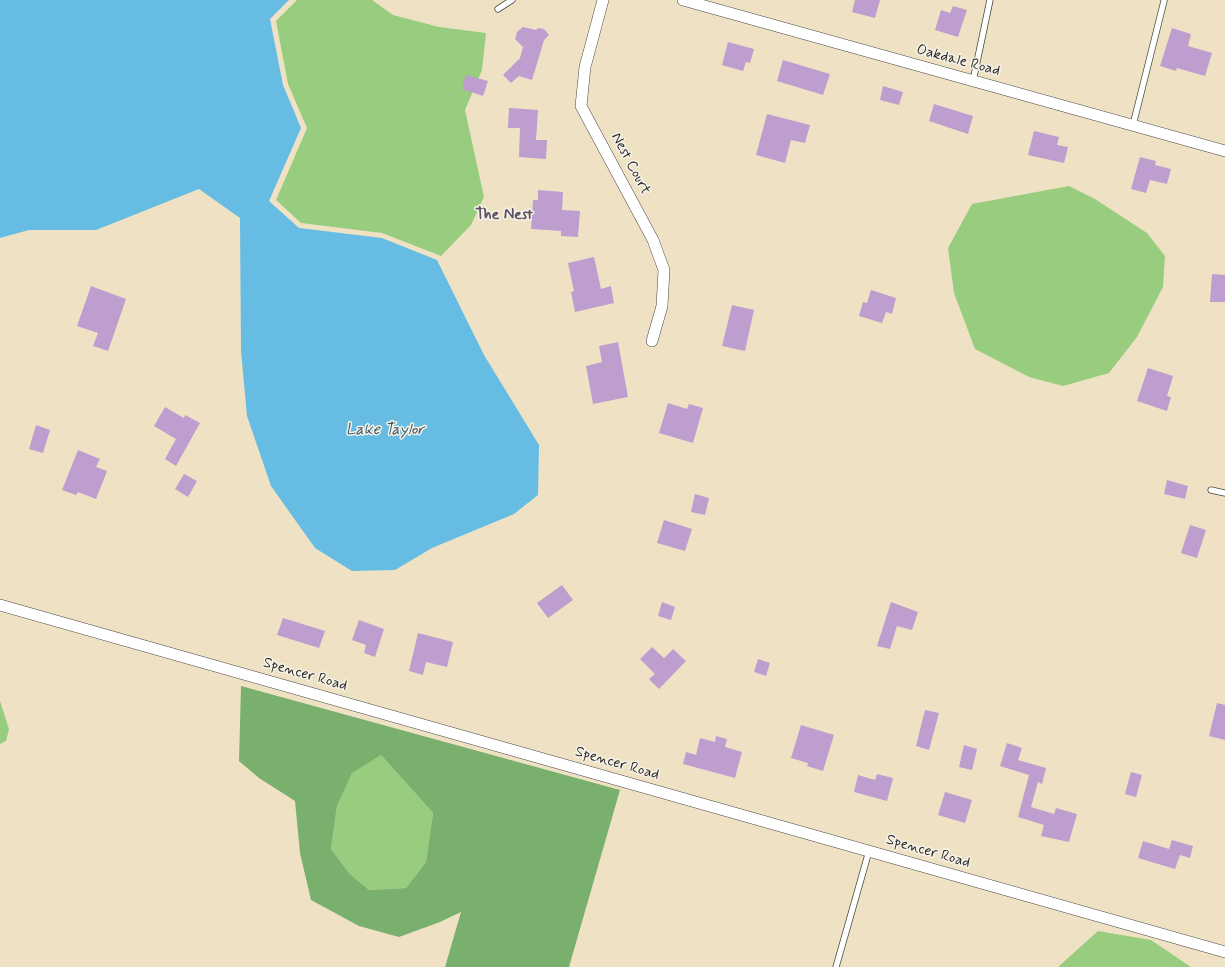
<!DOCTYPE html>
<html>
<head>
<meta charset="utf-8">
<style>
	body { margin:0 }
	canvas { display:block; background:#efe2c4 }
</style>
</head>
<body>
<canvas width="1225" height="967"></canvas>
<script>
const ctx = document.querySelector('canvas').getContext('2d');
ctx.lineJoin = 'round';
function fillPath(path, color) { ctx.fillStyle = color; ctx.fill(path, 'evenodd'); }
const toPath = rows => new Path2D(rows.map(r => 'M' + r).join(''));
function trace(path, color, width, dash) { ctx.strokeStyle = color; ctx.lineWidth = width; ctx.lineCap = dash ? 'butt' : 'round'; ctx.setLineDash(dash || []); ctx.stroke(path); }
function write(font, color, halo, rows, align = 'center') {
  ctx.font = font + ' Mynerve,sans-serif'; ctx.lineWidth = 3; ctx.setLineDash([]); ctx.textBaseline = 'middle'; ctx.strokeStyle = halo; ctx.fillStyle = color; for (const [text, x, y, turn = 0] of rows) {
    ctx.save(); ctx.translate(x, y); ctx.rotate((+turn || 0) * Math.PI / 180); ctx.textAlign = isNaN(turn) ? turn : align; if (halo) ctx.strokeText(text, 0, 0); ctx.fillText(text, 0, 0); ctx.restore();
  }
}
fillPath(toPath([
	[297,0,372,0,393,15,439,27,486,33,482,70,465,110,484,197,471,225,441,256,382,233,301,223,276,200,307,128,288,84,276,21],
	[1069,186,1095,199,1147,233,1165,256,1163,287,1137,337,1109,373,1063,386,1029,377,975,349,954,293,948,248,972,204],
	[0,701,9,729,6,741,0,744],
	[381,755,433,813,426,862,406,888,369,890,349,873,331,849,337,806,352,772],
	[1098,931,1151,940,1191,967,1058,967]
]), '#98cd7f');
fillPath(toPath([
	[241,686,620,790,569,967,445,967,461,912,440,922,399,937,359,926,311,900,300,853,295,801,259,778,239,761],
	[381,755,433,813,426,862,406,888,369,890,349,873,331,849,337,806,352,773]
]), '#7ab06e');
fillPath(toPath([
	[0,0,289,0,270,19,283,85,301,128,269,201,299,228,382,238,437,260,484,355,539,445,538,495,514,514,432,548,395,570,352,571,315,548,271,486,247,416,241,351,240,218,199,189,96,230,29,230,0,238]
]), '#66bce3');
fillPath(toPath([
	[855,0,880,0,875,18,852,12],
	[953,6,967,10,958,37,935,30,941,10,950,13],
	[523,27,536,30,538,28,544,29,549,35,544,40,532,80,519,76,511,83,503,75,520,58,523,47,515,39,517,32],
	[1172,28,1191,34,1188,46,1212,53,1205,76,1177,68,1176,71,1160,66],
	[728,42,754,49,750,63,746,62,743,71,722,65],
	[783,60,830,74,823,95,777,81],
	[466,75,488,81,483,96,462,89],
	[883,86,903,92,899,105,880,100],
	[934,104,973,116,968,134,929,121],
	[509,108,538,110,536,140,547,140,546,159,519,157,520,128,508,128],
	[767,114,810,125,805,143,791,140,785,163,756,155],
	[1034,131,1059,137,1057,145,1068,147,1064,163,1028,155],
	[1140,157,1156,161,1155,165,1171,169,1167,184,1150,180,1146,193,1131,189],
	[538,190,563,192,562,210,580,211,578,237,561,236,561,231,531,229,533,200,538,200],
	[594,257,601,289,611,286,614,303,575,312,571,292,574,291,568,263],
	[1212,274,1225,275,1225,302,1210,302],
	[91,286,126,299,108,351,93,346,98,333,77,326],
	[871,290,896,298,892,314,886,312,882,323,859,316,863,302,867,303],
	[732,305,754,310,745,351,722,346],
	[618,342,628,397,593,404,586,366,602,362,599,346],
	[1148,368,1173,376,1167,396,1171,397,1167,411,1137,401],
	[668,403,687,409,689,404,703,408,693,443,659,433],
	[165,407,184,418,185,415,200,423,176,466,165,459,176,439,154,426],
	[36,425,50,430,43,453,29,449],
	[78,450,100,459,96,467,107,471,96,499,78,492,76,495,62,490],
	[184,474,197,481,188,497,175,489],
	[1167,480,1188,486,1185,499,1164,494],
	[695,494,709,498,705,515,691,512],
	[664,520,692,529,685,551,657,543],
	[1190,525,1206,530,1197,558,1181,553],
	[562,585,573,600,548,618,537,603],
	[662,602,675,607,671,620,658,616],
	[891,602,918,612,912,630,897,626,890,649,877,646],
	[283,618,325,631,319,648,277,635],
	[359,620,384,629,375,657,364,653,366,645,352,640],
	[418,633,453,642,447,667,426,662,423,675,409,671],
	[652,647,664,658,673,649,686,661,659,689,649,679,655,674,640,659],
	[758,659,770,663,766,676,754,672],
	[1217,703,1225,705,1225,740,1209,736],
	[925,710,939,713,929,750,916,746],
	[801,725,834,735,823,771,807,766,808,763,791,758],
	[716,736,727,739,725,747,742,752,735,778,683,764,686,752,696,755,700,738,715,742],
	[1007,743,1022,748,1018,760,1046,768,1042,784,1038,782,1031,807,1054,814,1056,808,1077,814,1069,842,1041,836,1044,825,1018,817,1029,775,1000,766],
	[964,745,977,749,972,770,959,767],
	[1131,772,1142,775,1136,797,1125,794],
	[877,774,893,778,887,801,854,792,858,775,875,780],
	[945,792,972,800,965,823,938,815],
	[1172,840,1193,846,1190,858,1180,855,1175,869,1138,858,1143,841,1169,849]
]), '#be9dcf');
const service = toPath([
	[498,9,512,0],
	[973,81,990,0],
	[1133,125,1164,1],
	[1211,490,1225,493],
	[836,967,869,851]
]);
const minor = toPath([
	[603,0,585,67,581,106,653,240,664,270,662,306,652,341],
	[683,0,1225,151],
	[0,605,1225,952]
]);
trace(service, '#484642', 7);
trace(minor, '#484642', 12);
trace(service, '#fff', 5.5);
trace(minor, '#fff', 11);
write('15px', '#2b2b2b', '#f7f3e8', [
	["Oakdale Road",958,61,15],
	["Nest Court",630,164,62],
	["Spencer Road",305,675,16],
	["Spencer Road",617,764,16],
	["Spencer Road",928,852,16]
]);
write('bold 16px', '#5e5364', '#f7f3e8', [
	["The Nest",504,216]
]);
write('italic 16px', '#3d5662', '#f7f3e8', [
	["Lake Taylor",385,431]
]);
</script>
</body>
</html>
